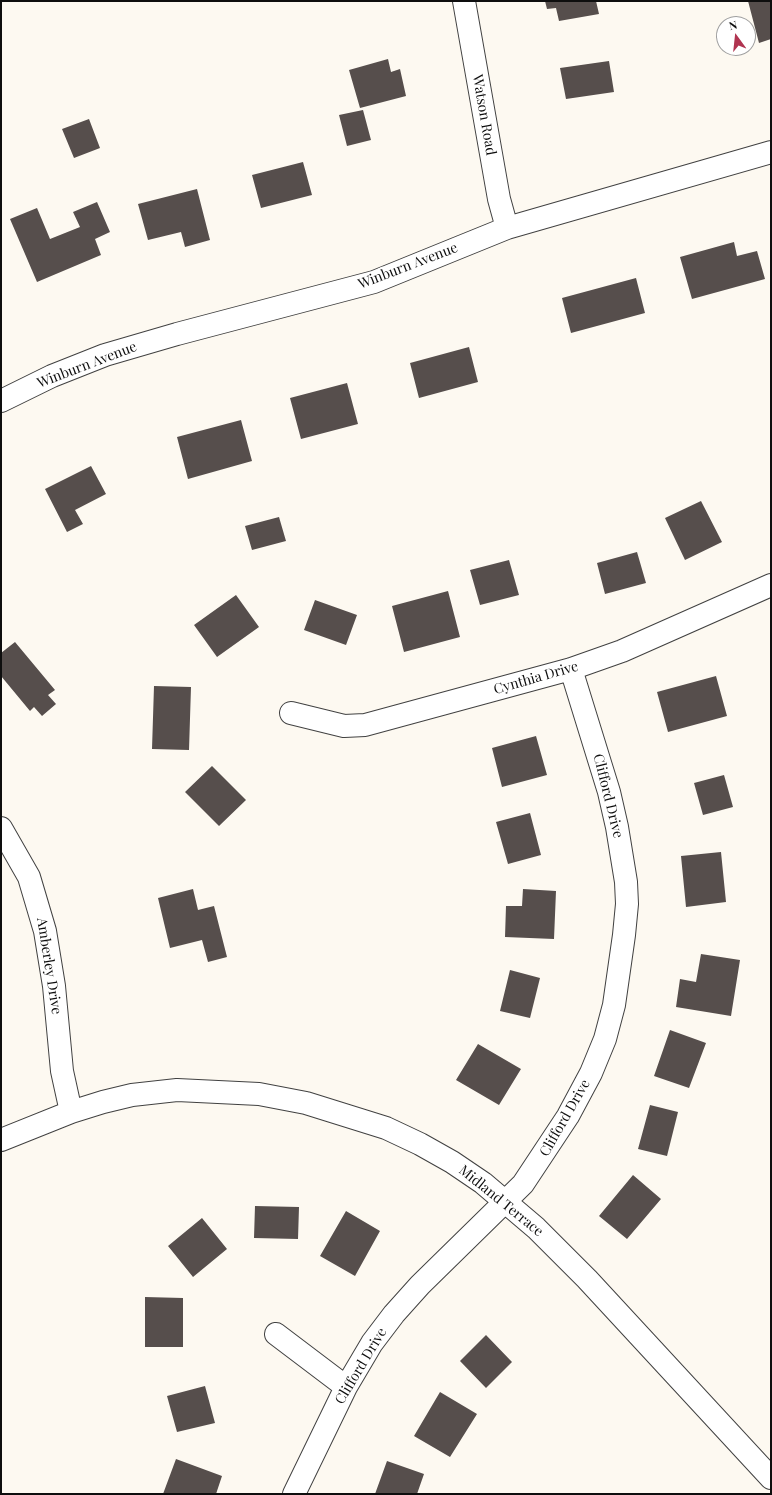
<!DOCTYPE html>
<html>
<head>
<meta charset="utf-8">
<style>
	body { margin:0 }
	#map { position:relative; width:772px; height:1495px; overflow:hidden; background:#fdf9f1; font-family:"Playfair Display",serif }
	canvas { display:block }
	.frame { position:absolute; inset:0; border:2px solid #0e0e0e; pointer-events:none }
	.north { position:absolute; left:716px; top:16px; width:40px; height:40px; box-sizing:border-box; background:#fff; border:1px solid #9f9f9f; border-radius:50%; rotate:345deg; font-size:11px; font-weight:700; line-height:16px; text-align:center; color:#0e0e0e }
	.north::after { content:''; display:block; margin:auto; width:14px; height:18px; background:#b03450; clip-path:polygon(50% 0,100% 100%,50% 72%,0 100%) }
</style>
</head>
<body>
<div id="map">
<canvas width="772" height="1495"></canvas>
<div class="frame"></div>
<div class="north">N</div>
</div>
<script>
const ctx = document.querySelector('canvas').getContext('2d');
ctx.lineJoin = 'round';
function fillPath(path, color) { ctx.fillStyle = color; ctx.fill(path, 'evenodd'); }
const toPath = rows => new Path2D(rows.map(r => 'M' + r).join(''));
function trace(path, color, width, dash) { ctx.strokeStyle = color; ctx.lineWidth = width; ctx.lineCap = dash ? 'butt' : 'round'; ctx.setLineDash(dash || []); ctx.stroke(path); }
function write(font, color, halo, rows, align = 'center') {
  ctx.font = font + ' "Playfair Display",serif'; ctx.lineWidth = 4; ctx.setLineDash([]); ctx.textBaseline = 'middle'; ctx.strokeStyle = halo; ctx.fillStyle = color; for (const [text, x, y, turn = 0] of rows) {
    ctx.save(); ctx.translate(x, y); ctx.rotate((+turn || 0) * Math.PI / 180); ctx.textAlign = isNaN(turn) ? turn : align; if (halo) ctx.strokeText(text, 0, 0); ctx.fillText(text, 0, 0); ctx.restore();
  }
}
fillPath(toPath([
	[545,1,596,1,599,14,559,21,556,8,547,9],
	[748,1,771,1,771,39,759,43],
	[388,59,391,72,400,69,406,96,360,108,349,70],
	[609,61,614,92,566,99,560,68],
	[363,110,371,140,347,146,339,115],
	[89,119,100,148,74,158,62,129],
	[303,162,312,195,261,208,252,175],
	[197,189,210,240,185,247,181,232,148,240,138,204],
	[97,202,110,232,95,239,101,255,37,282,10,219,37,208,50,239,80,227,73,212],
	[734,242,737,256,757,251,765,279,692,299,680,257],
	[636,278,645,313,571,333,562,298],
	[469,347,478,382,419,398,410,363],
	[347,383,358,424,301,439,290,398],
	[241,420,252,461,188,479,177,437],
	[91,466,106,494,75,510,83,524,67,532,45,489],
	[701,501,722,542,685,560,665,518],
	[279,517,286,541,252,550,245,526],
	[637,552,646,583,605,594,597,563],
	[509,560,519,595,480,605,470,570],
	[448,591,460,637,404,652,392,606],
	[236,595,259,627,217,657,194,625],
	[315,600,357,615,346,645,304,630],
	[15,642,55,690,48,695,56,704,42,716,34,707,30,711,1,676,1,653],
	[716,676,727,716,668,732,657,692],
	[154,686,191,687,189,750,152,749],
	[536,736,547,775,502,787,492,748],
	[212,766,246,800,219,826,185,792],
	[724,775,733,807,703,815,694,783],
	[530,813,541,855,508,864,496,822],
	[721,852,726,902,686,907,681,856],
	[193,889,198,910,214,906,227,957,208,962,202,940,170,948,158,898],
	[523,889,556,891,554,939,505,937,506,906,522,906],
	[701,954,740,960,731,1016,676,1007,680,979,696,982],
	[510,970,540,978,530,1018,500,1011],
	[670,1030,706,1043,689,1088,654,1076],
	[478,1044,521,1069,499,1105,456,1080],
	[650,1105,678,1112,667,1156,638,1149],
	[633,1175,661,1199,627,1239,599,1216],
	[255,1206,299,1207,298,1239,254,1238],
	[346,1211,380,1231,355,1276,320,1256],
	[202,1218,227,1249,193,1277,168,1246],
	[145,1297,183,1298,183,1347,145,1347],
	[486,1335,512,1362,486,1388,460,1361],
	[205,1386,215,1423,177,1432,167,1396],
	[440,1392,477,1414,450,1457,414,1436],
	[176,1459,222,1476,216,1494,163,1494],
	[387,1461,424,1474,417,1494,375,1494]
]), '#564e4c');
const street = toPath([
	[464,1,499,199,507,228],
	[1,401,52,376,105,355,177,334,374,282,507,228,771,152],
	[291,713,344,726,365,725,571,669,622,651,771,585],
	[1,828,29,877,45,931,54,986,62,1071,71,1112],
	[1,1140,71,1112,103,1102,132,1095,177,1090,259,1094,306,1103,386,1128,420,1144,452,1162,483,1183,536,1228,587,1279,771,1478],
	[276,1334,346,1387],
	[294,1494,346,1387,372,1343,394,1314,420,1285,523,1184,568,1116,591,1073,605,1039,614,1005,624,935,627,904,626,882,617,827,609,792,571,669]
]);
trace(street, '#414141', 24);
trace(street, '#fff', 22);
write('14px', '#0e0e0e', '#fff', [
	["Watson Road",484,115,80],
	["Winburn Avenue",408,266,-21],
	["Winburn Avenue",87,365,-21],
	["Cynthia Drive",536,678,-16],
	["Clifford Drive",608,796,76],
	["Amberley Drive",49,966,81],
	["Clifford Drive",565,1118,-60],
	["Midland Terrace",501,1201,39],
	["Clifford Drive",361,1366,-59]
]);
</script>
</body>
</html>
